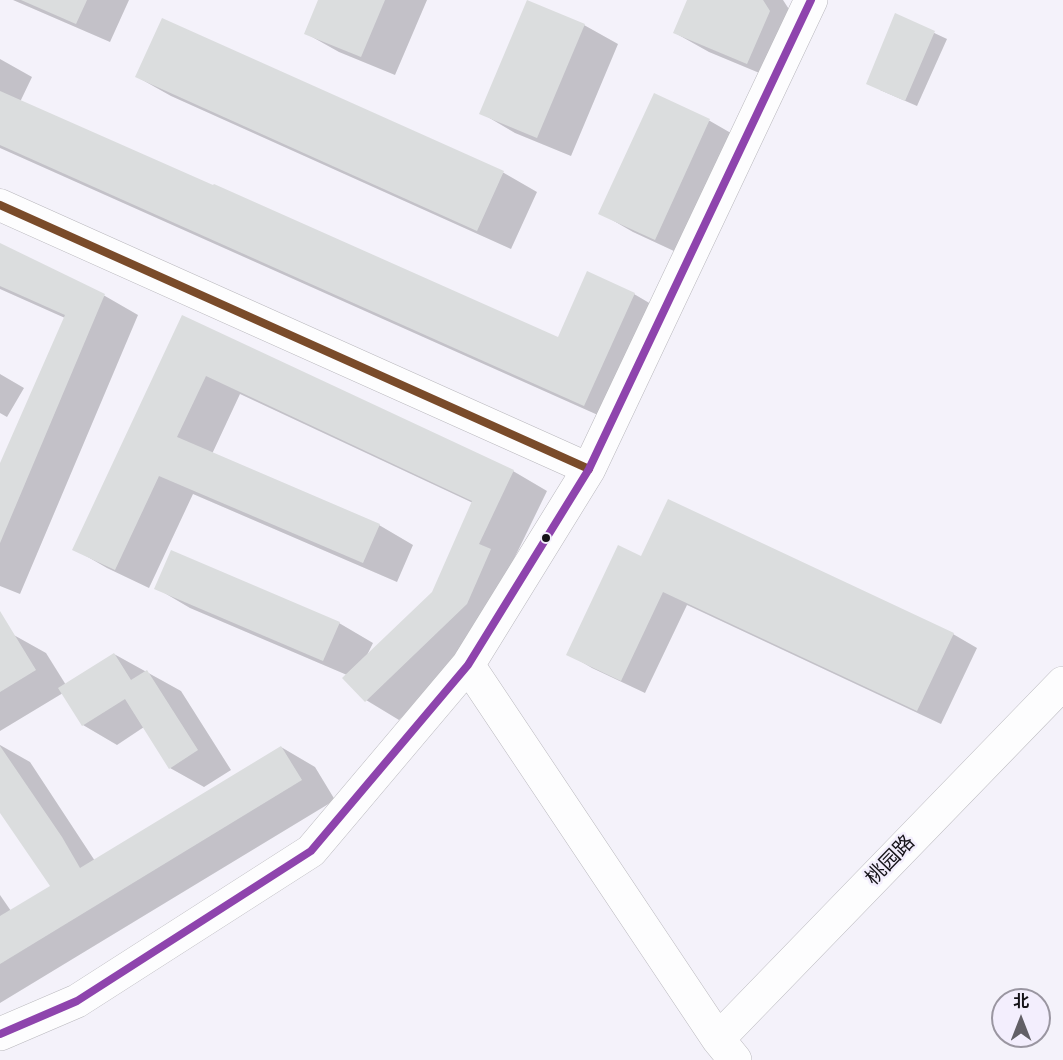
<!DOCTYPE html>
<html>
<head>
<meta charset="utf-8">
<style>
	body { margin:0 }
	#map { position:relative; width:1063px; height:1060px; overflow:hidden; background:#f4f2fa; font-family:Roboto,"Noto Sans SC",sans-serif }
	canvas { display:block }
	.north { position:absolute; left:991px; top:988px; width:60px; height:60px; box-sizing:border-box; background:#f3eefd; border:2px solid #9a96a1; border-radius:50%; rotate:0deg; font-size:16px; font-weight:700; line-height:24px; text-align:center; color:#141217 }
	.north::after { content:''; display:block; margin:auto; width:21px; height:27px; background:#626066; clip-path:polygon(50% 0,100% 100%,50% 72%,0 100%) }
</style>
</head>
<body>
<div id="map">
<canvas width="1063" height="1060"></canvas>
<div class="north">北</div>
</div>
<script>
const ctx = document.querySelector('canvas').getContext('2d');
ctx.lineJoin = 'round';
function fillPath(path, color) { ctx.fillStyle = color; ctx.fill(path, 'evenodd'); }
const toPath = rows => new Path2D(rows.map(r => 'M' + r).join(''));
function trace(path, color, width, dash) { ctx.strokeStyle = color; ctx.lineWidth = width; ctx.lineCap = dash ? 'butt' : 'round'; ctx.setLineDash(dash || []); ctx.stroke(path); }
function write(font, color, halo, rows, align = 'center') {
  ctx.font = font + ' Roboto,"Noto Sans SC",sans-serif'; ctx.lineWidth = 5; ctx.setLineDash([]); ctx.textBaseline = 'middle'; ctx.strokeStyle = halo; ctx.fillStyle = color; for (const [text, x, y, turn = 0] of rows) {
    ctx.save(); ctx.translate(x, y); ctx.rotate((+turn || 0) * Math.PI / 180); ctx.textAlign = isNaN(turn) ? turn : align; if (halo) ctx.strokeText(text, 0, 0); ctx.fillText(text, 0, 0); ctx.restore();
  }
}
fillPath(toPath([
	[13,0,129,0,110,42],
	[319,0,427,0,395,75,339,52,305,33],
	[689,0,783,0,803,31,781,82,709,52,675,33],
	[896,15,947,39,917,106,880,90],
	[163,20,504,173,537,192,511,249,171,96,137,77],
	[584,25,618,44,571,156,515,133,481,113],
	[0,59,32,77,20,102,558,339,634,294,668,314,618,424,0,148],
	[654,95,710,121,743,140,689,258,633,232,600,213],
	[0,244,105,296,138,315,20,594,0,586,0,467,65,318,0,289],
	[183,317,513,471,547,491,512,563,501,623,399,720,366,700,347,675,190,608,156,588,339,623,373,643,366,657,434,593,473,503,240,394,212,454,379,525,413,545,397,582,193,494,149,588,107,568,74,549],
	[0,374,24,388,7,417,0,413],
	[642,558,953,634,977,648,941,724,687,605,645,693,592,668,568,654],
	[12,634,46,653,66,685,114,654,181,691,231,770,204,787,170,768,144,727,117,745,83,725,63,693,0,731,0,641],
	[0,745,30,762,95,861,281,747,315,767,335,800,0,1003,0,895,11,911,52,887,0,810]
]), '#0003');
fillPath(toPath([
	[21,0,87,0,76,24],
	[318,0,385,0,361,57,304,34],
	[527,0,585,24,537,138,479,114],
	[687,0,763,0,770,11,747,64,673,33],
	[895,13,935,31,905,101,866,84],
	[162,18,504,171,477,231,135,77],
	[0,91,213,185,214,184,558,337,587,271,635,293,584,406,0,145],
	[654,93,710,119,655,240,598,214],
	[0,243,105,294,0,543,0,463,65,315,0,286],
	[182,315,514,470,479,544,491,549,467,604,365,702,342,678,432,592,472,501,206,376,177,437,380,524,363,563,159,476,115,570,72,550],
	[668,499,954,633,917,711,663,592,621,681,566,655,618,545,641,556],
	[171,550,340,622,323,661,154,589],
	[0,611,36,670,0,692],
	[114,653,131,680,147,670,198,750,169,769,125,699,82,726,58,688],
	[0,746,62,837,80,868,281,746,302,780,0,964,0,916,50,886,0,813]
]), '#dbddde');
const minor = toPath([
	[0,205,589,469]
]);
const tertiary = toPath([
	[468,665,718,1039,735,1060],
	[0,1034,77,1001,311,851,468,665,589,469,811,0],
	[718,1039,1063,683]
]);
trace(minor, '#b8b7bc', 33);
trace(tertiary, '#b8b7bc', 34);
trace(minor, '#fdfdfe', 32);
trace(tertiary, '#fdfdfe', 33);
trace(toPath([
	[0,205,589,469]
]), '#7a4b2a', 8);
trace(toPath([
	[0,1034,77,1001,311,851,468,665,589,469,811,0]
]), '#8e44ad', 8);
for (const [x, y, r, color] of [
	[546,538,5,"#141217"]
]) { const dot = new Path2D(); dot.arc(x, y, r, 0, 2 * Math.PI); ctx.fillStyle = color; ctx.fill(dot); trace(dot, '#f3eefd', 2); }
write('20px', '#141217', '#f3eefd', [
	["桃园路",891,861,-46]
]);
</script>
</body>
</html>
